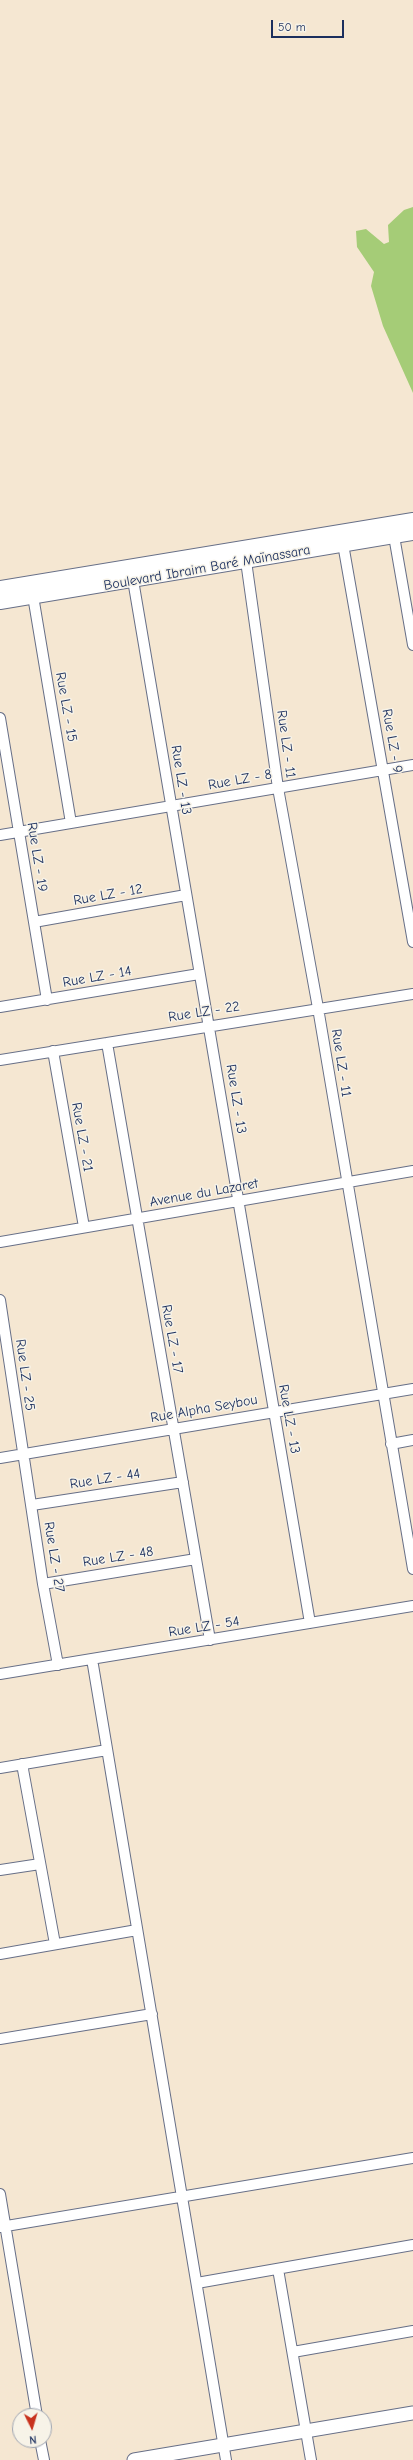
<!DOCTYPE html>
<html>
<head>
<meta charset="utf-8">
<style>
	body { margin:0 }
	#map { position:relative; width:413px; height:2460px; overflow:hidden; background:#f5e7d2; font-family:"Comic Neue",sans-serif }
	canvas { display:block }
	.north { position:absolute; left:12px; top:2408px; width:40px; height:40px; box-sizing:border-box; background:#f7f3e8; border:1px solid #9fa5b1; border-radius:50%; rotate:175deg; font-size:11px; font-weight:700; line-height:16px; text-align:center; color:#1b2f5e }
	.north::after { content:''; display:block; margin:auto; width:14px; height:18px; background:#c8321e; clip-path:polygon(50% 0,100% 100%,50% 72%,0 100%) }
	.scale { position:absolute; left:271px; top:20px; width:73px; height:18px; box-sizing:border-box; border:2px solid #1b2f5e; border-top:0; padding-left:5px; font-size:12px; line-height:14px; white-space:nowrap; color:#1b2f5e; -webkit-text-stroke:3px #f7f3e8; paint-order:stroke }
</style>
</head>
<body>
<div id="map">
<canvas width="413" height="2460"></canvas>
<div class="north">N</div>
<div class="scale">50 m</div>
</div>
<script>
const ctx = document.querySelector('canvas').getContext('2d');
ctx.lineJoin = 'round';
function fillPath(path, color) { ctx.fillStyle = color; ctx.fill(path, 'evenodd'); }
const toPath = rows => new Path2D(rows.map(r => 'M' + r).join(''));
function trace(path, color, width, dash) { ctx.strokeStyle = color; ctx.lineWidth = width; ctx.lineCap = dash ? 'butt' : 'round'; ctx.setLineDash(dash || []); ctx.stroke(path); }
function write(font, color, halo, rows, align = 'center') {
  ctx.font = font + ' "Comic Neue",sans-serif'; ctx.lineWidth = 3; ctx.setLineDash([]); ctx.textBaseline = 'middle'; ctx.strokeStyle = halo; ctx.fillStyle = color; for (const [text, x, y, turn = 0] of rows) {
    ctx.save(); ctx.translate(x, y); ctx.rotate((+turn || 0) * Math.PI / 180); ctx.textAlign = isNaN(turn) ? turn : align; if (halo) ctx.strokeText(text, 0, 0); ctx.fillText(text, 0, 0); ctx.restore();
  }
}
fillPath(toPath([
	[413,207,413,393,383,326,371,286,374,272,357,247,356,231,366,229,384,244,389,242,388,225,404,210]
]), '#a5cc77');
const minor = toPath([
	[394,536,413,645],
	[343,544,413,942],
	[246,561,278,788,318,1008,413,1569],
	[133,580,310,1623],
	[33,596,71,823],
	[0,718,47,1000],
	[0,835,413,765],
	[34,922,186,895],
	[0,1007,199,974],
	[107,1043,210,1640],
	[53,1051,84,1227],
	[0,1060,413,994],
	[0,1242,413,1171],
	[0,1300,43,1584,58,1665],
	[391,1444,413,1440],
	[0,1458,413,1389],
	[32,1505,183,1482],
	[43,1584,196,1559],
	[92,1659,226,2460],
	[0,1674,413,1606],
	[22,1764,55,1944],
	[0,1768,107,1750],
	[0,1870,40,1864],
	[0,1954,137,1930],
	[0,2039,152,2014],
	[0,2194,37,2416],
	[0,2227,413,2158],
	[278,2269,311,2460],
	[197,2283,413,2245],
	[293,2352,413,2331],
	[40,2440,44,2460]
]);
const tertiary = toPath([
	[134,2460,413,2413]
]);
const secondary = toPath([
	[0,588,413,520],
	[0,602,413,533]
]);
trace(minor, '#676f87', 12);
trace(tertiary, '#676f87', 15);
trace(secondary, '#676f87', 16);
trace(minor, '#fff', 10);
trace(tertiary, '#fff', 13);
trace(secondary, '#fff', 14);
write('14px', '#1b2f5e', '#f7f3e8', [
	["Boulevard Ibraim Baré Maïnassara",207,568,-10],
	["Rue LZ - 15",66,707,80],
	["Rue LZ - 9",392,741,80],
	["Rue LZ - 11",286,744,82],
	["Rue LZ - 13",181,780,81],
	["Rue LZ - 8",240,780,-10],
	["Rue LZ - 19",37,857,81],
	["Rue LZ - 12",108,895,-10],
	["Rue LZ - 14",97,977,-10],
	["Rue LZ - 22",204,1012,-9],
	["Rue LZ - 11",341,1063,81],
	["Rue LZ - 13",236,1099,81],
	["Rue LZ - 21",82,1137,80],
	["Avenue du Lazaret",204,1193,-10],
	["Rue LZ - 17",172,1339,80],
	["Rue LZ - 25",25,1375,82],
	["Rue Alpha Seybou",204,1409,-10],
	["Rue LZ - 13",289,1419,80],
	["Rue LZ - 44",105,1479,-9],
	["Rue LZ - 27",54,1557,81],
	["Rue LZ - 48",118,1557,-9],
	["Rue LZ - 54",204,1627,-9]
]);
</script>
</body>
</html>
